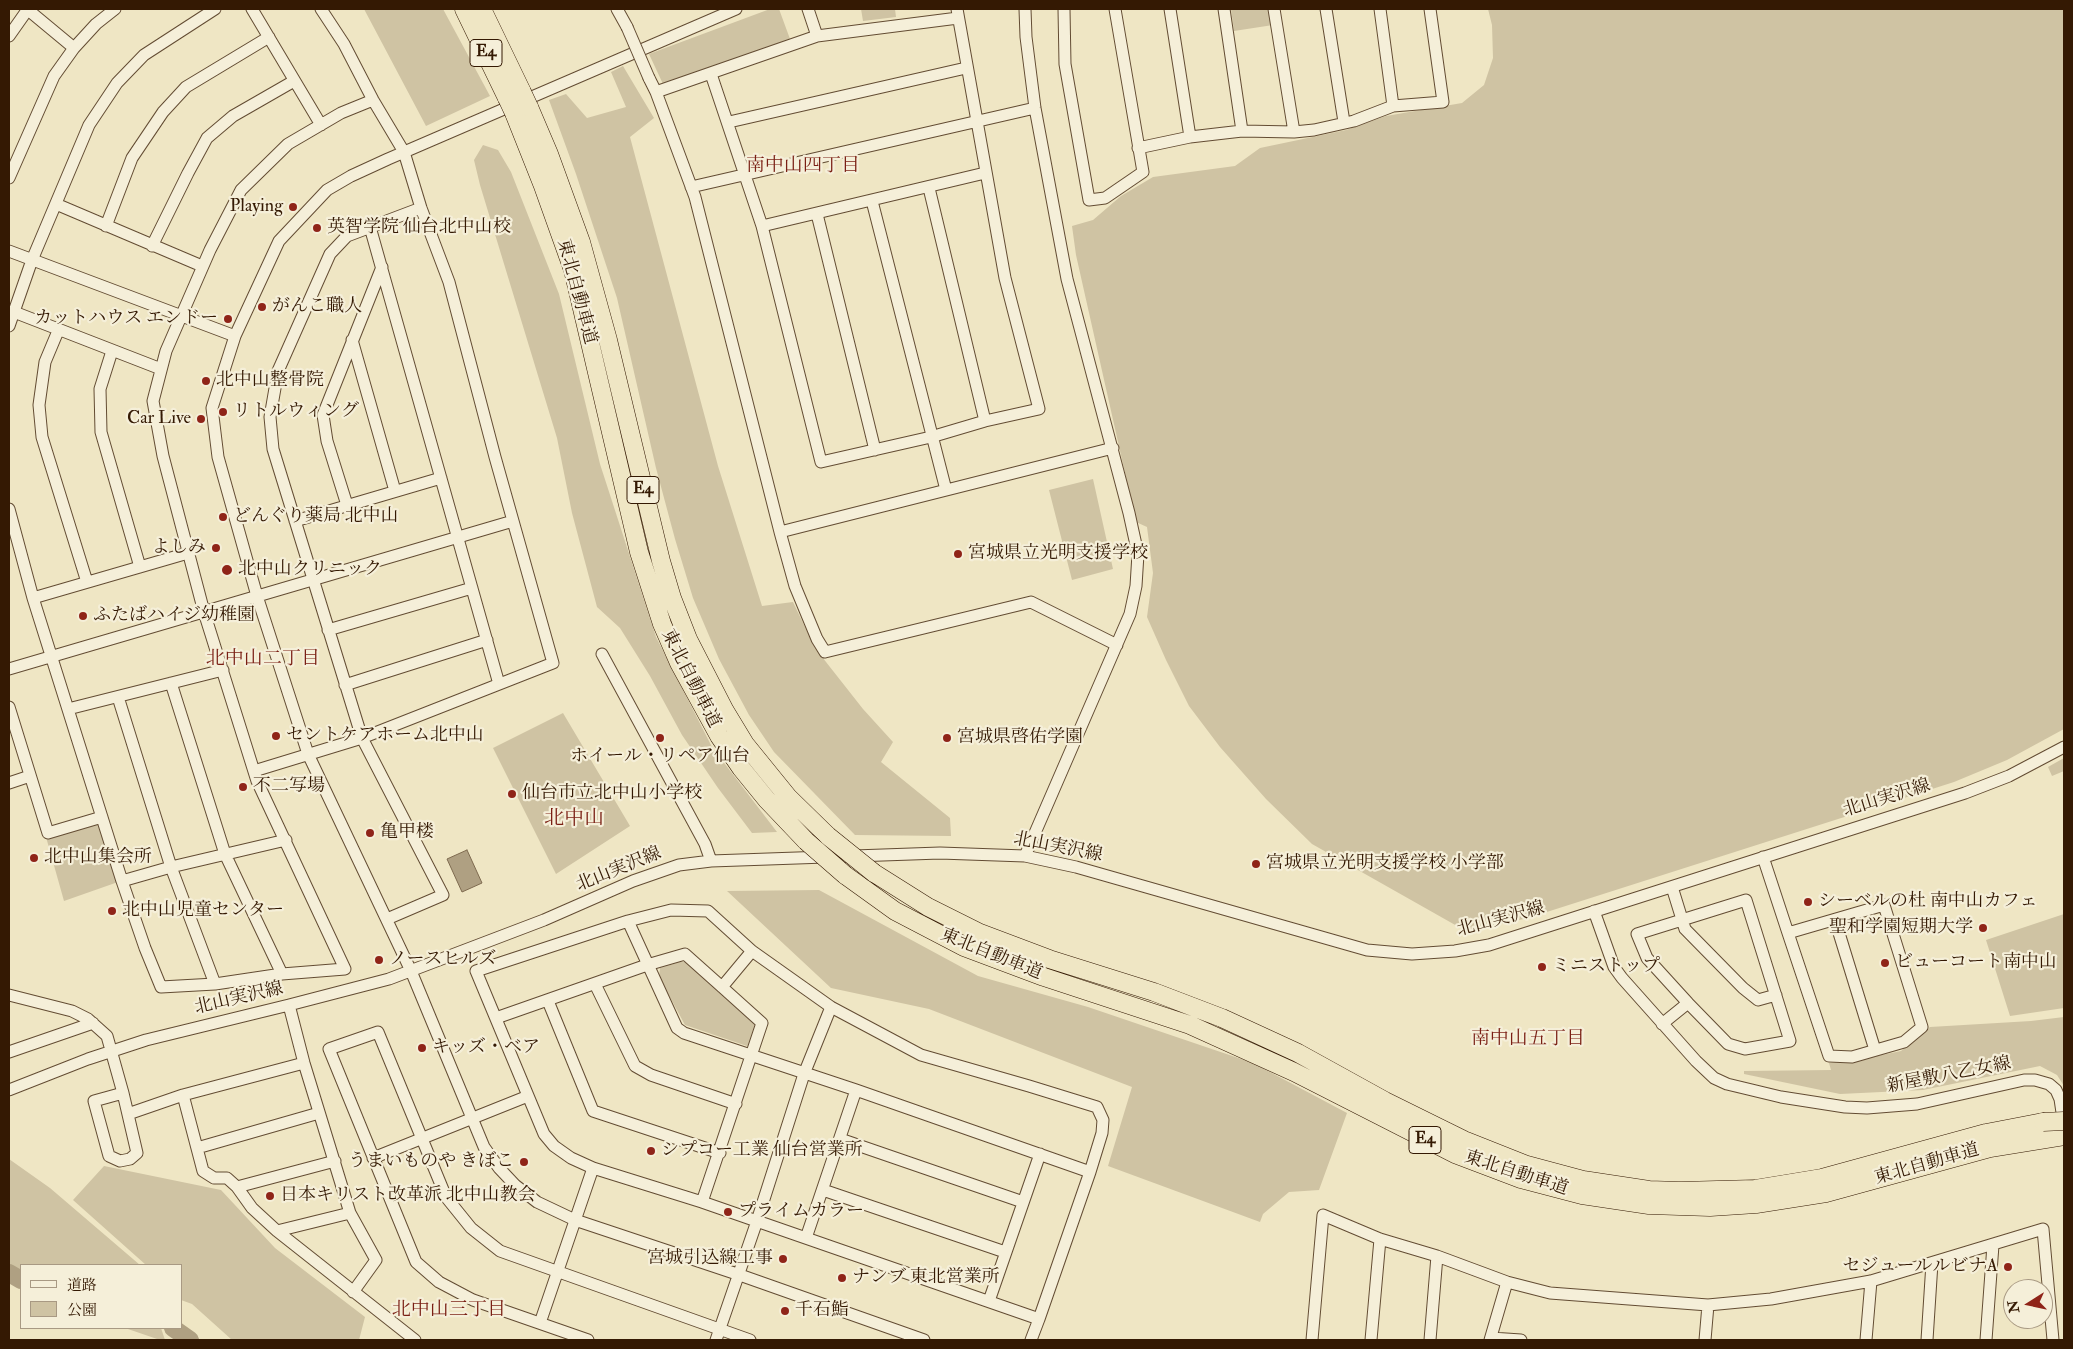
<!DOCTYPE html>
<html>
<head>
<meta charset="utf-8">
<style>
	body { margin:0 }
	#map { position:relative; width:2073px; height:1349px; overflow:hidden; background:#efe6c4; font-family:"IM FELL Double Pica","Noto Serif JP",serif }
	canvas { display:block }
	.frame { position:absolute; inset:0; border:10px solid #341903; pointer-events:none }
	.legend { position:absolute; left:20px; top:1264px; width:162px; height:65px; box-sizing:border-box; background:#f5efd9; border:1px solid #a89983; margin:0; padding:6px 9px; list-style:none; font-size:15px; color:#341903 }
	.legend li { display:flex; align-items:center; gap:10px; height:25px }
	.legend b { width:25px; border:1px solid #a89983 }
	.north { position:absolute; left:2003px; top:1279px; width:50px; height:50px; box-sizing:border-box; background:#f5efd9; border:1px solid #a89983; border-radius:50%; rotate:260deg; font-size:14px; font-weight:700; line-height:20px; text-align:center; color:#341903 }
	.north::after { content:''; display:block; margin:auto; width:18px; height:22px; background:#8f2418; clip-path:polygon(50% 0,100% 100%,50% 72%,0 100%) }
</style>
</head>
<body>
<div id="map">
<canvas width="2073" height="1349"></canvas>
<div class="frame"></div>
<ul class="legend">
<li><b style="height:6px;background:#f5efd9"></b>道路</li>
<li><b style="height:14px;background:#cfc3a3"></b>公園</li>
</ul>
<div class="north">N</div>
</div>
<script>
const ctx = document.querySelector('canvas').getContext('2d');
ctx.lineJoin = 'round';
function fillPath(path, color) { ctx.fillStyle = color; ctx.fill(path, 'evenodd'); }
const toPath = rows => new Path2D(rows.map(r => 'M' + r).join(''));
function trace(path, color, width, dash) { ctx.strokeStyle = color; ctx.lineWidth = width; ctx.lineCap = dash ? 'butt' : 'round'; ctx.setLineDash(dash || []); ctx.stroke(path); }
function write(font, color, halo, rows, align = 'center') {
  ctx.font = font + ' "IM FELL Double Pica","Noto Serif JP",serif'; ctx.lineWidth = 4.5; ctx.setLineDash([]); ctx.textBaseline = 'middle'; ctx.strokeStyle = halo; ctx.fillStyle = color; for (const [text, x, y, turn = 0] of rows) {
    ctx.save(); ctx.translate(x, y); ctx.rotate((+turn || 0) * Math.PI / 180); ctx.textAlign = isNaN(turn) ? turn : align; if (halo) ctx.strokeText(text, 0, 0); ctx.fillText(text, 0, 0); ctx.restore();
  }
}
fillPath(toPath([
	[364,9,443,9,490,96,426,126],
	[770,9,779,9,790,39,663,84,649,54],
	[861,9,895,9,896,17,863,21],
	[1231,9,1271,9,1273,25,1234,31],
	[1488,9,2064,9,2064,729,2007,760,1954,782,1528,918,1474,930,1457,926,1312,844,1266,799,1220,747,1189,706,1166,660,1147,617,1153,573,1147,527,1136,522,1076,255,1072,226,1093,220,1121,196,1153,177,1235,166,1260,148,1346,130,1386,116,1462,103,1484,85,1493,58,1492,25],
	[623,66,654,118,630,137,718,466,762,606,793,602,815,648,863,709,893,742,881,762,950,818,951,836,855,835,774,752,749,715,719,659,693,598,675,539,656,468,617,298,576,174,549,100,566,94,587,118,626,107,611,72],
	[483,145,498,150,511,172,559,294,600,464,656,637,712,747,777,832,752,833,718,788,682,735,650,676,620,628,597,607,572,513,557,438,480,185,474,160],
	[1093,479,1113,569,1072,580,1049,490],
	[563,713,630,826,556,874,493,748],
	[2064,758,2064,771,2052,776,2048,767],
	[96,822,102,826,118,882,64,901,46,837],
	[819,890,978,976,1088,1007,1253,1063,1347,1113,1319,1190,1289,1192,1263,1214,1260,1222,1108,1166,1132,1087,929,1009,831,988,727,891],
	[2064,914,2064,1008,2010,1016,1986,940],
	[680,962,687,962,756,1019,753,1043,747,1046,685,1025,659,977,660,968],
	[2064,1017,2064,1086,2057,1075,2040,1066,1923,1090,1840,1094,1744,1074,1744,1071,1831,1070,1829,1063,1853,1061,1901,1051,1930,1027,2031,1021],
	[9,1159,50,1188,140,1265,21,1265,21,1278,9,1268],
	[104,1166,221,1190,275,1248,365,1317,359,1340,232,1340,192,1304,181,1300,181,1265,146,1265,73,1200],
	[125,1328,161,1328,165,1340,160,1340]
]), '#cfc3a3');
const water = toPath([
	[467,850,482,883,462,892,447,859,467,850]
]);
fillPath(water, '#afa082');
trace(water, '#7e6a4f', 1);
trace(toPath([
	[9,1273,21,1280],
	[173,1328,190,1340]
]), '#afa082', 18);
const minor = toPath([
	[27,9,74,48],
	[252,9,321,125],
	[617,9,627,27],
	[736,9,388,159,351,176,327,190,279,241,235,336,212,408,218,457,257,596,308,754,411,971,484,1147,499,1168,515,1185,537,1202,575,1220,737,1274,924,1340],
	[808,9,817,36],
	[1025,9,1026,37,1035,108,1067,279,1129,513,1138,554,1136,586,1130,614,1025,856],
	[1064,9,1065,64,1089,200,1105,198,1143,172,1115,9],
	[1170,9,1190,137],
	[1224,9,1242,131],
	[1274,9,1294,132],
	[1326,9,1344,122],
	[1380,9,1393,106],
	[9,36,28,9],
	[711,74,762,226,821,462,931,437,985,421,1039,409,1005,278,957,9],
	[649,78,656,92,695,197,780,532,795,586,817,639,825,652,1031,602,1117,645],
	[656,92,817,36,958,18],
	[729,122,966,68],
	[1138,148,1190,137,1242,131,1294,132,1314,130,1354,121,1393,106,1443,102,1430,9],
	[9,178,54,76,74,48,96,24,115,9],
	[691,187,1035,108],
	[929,188,985,421],
	[872,201,946,490],
	[56,204,202,266],
	[817,214,875,450],
	[106,226,132,158,163,112,186,87,269,37],
	[762,226,985,173],
	[370,227,499,684],
	[152,246,188,173,207,138,233,116,294,81],
	[9,251,235,336],
	[14,312,161,369],
	[9,326,32,260,89,125,117,83,144,55,215,9],
	[58,331,45,362,39,405,42,437,87,582],
	[352,340,395,491],
	[112,351,100,389,101,432,140,567],
	[347,505,327,441,323,415,382,267],
	[9,509,33,598,122,881,145,948,161,987,215,984,282,974,345,969,257,781,204,612,163,456,153,401,166,351,210,250,241,190,288,144,341,113,373,100],
	[295,521,441,478],
	[780,532,1113,448],
	[33,598,188,553],
	[328,630,472,588],
	[602,654,705,844,711,861],
	[9,669,513,521],
	[171,683,225,854,282,974],
	[345,685,487,640],
	[118,697,171,867,215,984],
	[9,707,48,833,102,817],
	[68,709,223,670],
	[254,771,362,738,553,663,495,457,449,282,421,208,404,152,373,100,344,44,321,9],
	[9,783,30,776],
	[1763,857,1788,933,1829,1056,1852,1057,1904,1042,1922,1027,1884,905,1788,933],
	[122,881,171,867,286,840],
	[1672,887,1685,929,1743,988,1758,1000,1776,995],
	[1746,900,1790,1041,1745,1049,1728,1044,1688,1003,1647,958,1637,934,1746,900],
	[1594,911,1614,967,1622,978,1696,1061,1714,1078,1727,1084,1781,1097,1845,1107,1867,1108,1917,1104,2024,1080,2035,1080,2049,1084,2056,1090,2060,1099,2064,1126],
	[387,919,443,895,362,738,273,449,270,417,278,371,330,254,347,236,421,208],
	[1835,920,1875,1050],
	[628,921,677,1028,684,1033,856,1090,1090,1172],
	[595,984,635,1066,651,1075,736,1104],
	[722,987,752,951],
	[9,995,72,1011,88,1019,107,1036,123,1093,137,1153,130,1159,120,1161,109,1156,94,1101,123,1093],
	[548,1001,593,1111,720,1153],
	[289,1005,304,1063,350,1213,376,1260,353,1292],
	[496,1018,647,965,685,954,722,987,762,1023,702,1202],
	[1662,1024,1688,1003],
	[9,1052,93,1023],
	[9,1090,88,1059,146,1040,289,1005,389,979,544,920,633,881,679,865,711,861,940,853,1025,856,1076,867,1367,950,1412,954,1455,951,1489,945,1965,793,2009,776,2064,747],
	[183,1095,203,1171,214,1178,227,1178,237,1187,252,1208,277,1231,415,1340],
	[128,1114,183,1095,304,1063],
	[840,1139,1023,1202],
	[197,1148,319,1113],
	[373,1158,528,1096],
	[237,1187,335,1161],
	[823,1190,1005,1252],
	[277,1231,350,1213],
	[806,1238,856,1090],
	[989,1301,1040,1154],
	[540,1323,593,1168],
	[1491,1338,1521,1340],
	[588,1340,473,1300,439,1282,416,1262,329,1049,378,1032,446,1197,471,1228,500,1251,750,1340],
	[716,1340,757,1221,804,1074,831,1007],
	[1031,1340,1039,1319,1090,1172,1102,1133,1103,1120,1097,1107,1029,1086,921,1055,831,1007,752,951,708,911,671,910,628,921,476,971,544,1134,554,1146,571,1158,593,1168,702,1202,1039,1319],
	[1312,1340,1323,1215,1380,1239,1437,1256,1507,1282,1550,1293,1708,1305,1771,1299,1871,1281,2043,1229,2053,1340],
	[1371,1340,1380,1239],
	[1430,1340,1437,1256],
	[1490,1340,1507,1282],
	[1705,1340,1708,1305],
	[1866,1340,1871,1281],
	[1927,1340,1932,1263],
	[1986,1340,1993,1245]
]);
const highway = toPath([
	[464,9,507,98],
	[482,9,522,92],
	[529,107,549,154,581,242,608,340,661,561,672,598,688,639,725,711,745,744,788,797,828,836],
	[514,113,543,186,573,270,639,552,662,624,679,663,719,736,741,768,767,800,806,841],
	[874,873,928,907,980,933,1049,959,1154,992,1222,1018,1298,1053,1385,1101,1464,1140,1527,1165,1583,1180,1649,1190,1680,1191,1755,1189,1822,1178,1986,1133,2043,1122],
	[845,875,895,911,964,947,1044,977,1190,1025,1294,1072,1455,1154,1521,1179,1582,1195,1649,1205,1710,1207,1756,1204,1826,1193,1990,1148,2064,1136]
]);
trace(minor, '#634c33', 13);
trace(highway, '#341903', 19);
trace(minor, '#f5efd9', 11);
trace(highway, '#efe6c4', 18);
const minorBridge = toPath([
	[627,27,649,78]
]);
const highwayBridge = toPath([
	[522,92,529,107],
	[507,98,514,113],
	[828,836,874,873],
	[806,841,845,875],
	[2043,1122,2064,1121]
]);
trace(minorBridge, '#634c33', 13, []);
trace(highwayBridge, '#341903', 19, []);
trace(minorBridge, '#f5efd9', 11);
trace(highwayBridge, '#efe6c4', 18);
for (const [x, y, r, color] of [
	[293,207,5,"#8f2418"],
	[317,228,5,"#8f2418"],
	[262,307,5,"#8f2418"],
	[228,319,5,"#8f2418"],
	[206,381,5,"#8f2418"],
	[223,412,5,"#8f2418"],
	[201,419,5,"#8f2418"],
	[223,517,5,"#8f2418"],
	[216,548,5,"#8f2418"],
	[958,554,5,"#8f2418"],
	[227,570,6,"#8f2418"],
	[83,616,5,"#8f2418"],
	[276,736,5,"#8f2418"],
	[660,738,5,"#8f2418"],
	[947,738,5,"#8f2418"],
	[243,787,5,"#8f2418"],
	[512,794,5,"#8f2418"],
	[370,833,5,"#8f2418"],
	[34,858,5,"#8f2418"],
	[1256,864,5,"#8f2418"],
	[1808,902,5,"#8f2418"],
	[112,911,5,"#8f2418"],
	[1983,928,5,"#8f2418"],
	[379,960,5,"#8f2418"],
	[1885,963,5,"#8f2418"],
	[1542,967,5,"#8f2418"],
	[422,1048,5,"#8f2418"],
	[651,1151,5,"#8f2418"],
	[524,1162,5,"#8f2418"],
	[270,1196,5,"#8f2418"],
	[728,1212,5,"#8f2418"],
	[783,1259,5,"#8f2418"],
	[2008,1267,5,"#8f2418"],
	[842,1278,5,"#8f2418"],
	[785,1311,5,"#8f2418"]
]) { const dot = new Path2D(); dot.arc(x, y, r, 0, 2 * Math.PI); ctx.fillStyle = color; ctx.fill(dot); trace(dot, '#f5efd9', 2); }
for (const [x, y, w] of [
	[486,53,32],
	[643,490,32],
	[1425,1140,32]
]) { const box = new Path2D(); box.roundRect(x - w / 2, y - 13.5, w, 27, 4); ctx.fillStyle = '#f5efd9'; ctx.fill(box); trace(box, '#341903', 1); }
write('bold 16px', '#341903', null, [
	["E4",486,53],
	["E4",643,490],
	["E4",1425,1140]
]);
write('18px', '#341903', '#f5efd9', [
	["Playing",283,207,"right"],
	["英智学院 仙台北中山校",327,228],
	["がんこ職人",272,307],
	["カットハウス エンドー",218,319,"right"],
	["北中山整骨院",216,381],
	["リトルウィング",233,412],
	["Car Live",191,419,"right"],
	["どんぐり薬局 北中山",233,517],
	["よしみ",206,548,"right"],
	["宮城県立光明支援学校",968,554],
	["北中山クリニック",238,570],
	["ふたばハイジ幼稚園",93,616],
	["セントケアホーム北中山",286,736],
	["宮城県啓佑学園",957,738],
	["ホイール・リペア仙台",660,757,"center"],
	["不二写場",253,787],
	["仙台市立北中山小学校",522,794],
	["亀甲楼",380,833],
	["北中山集会所",44,858],
	["宮城県立光明支援学校 小学部",1266,864],
	["シーベルの杜 南中山カフェ",1818,902],
	["北中山児童センター",122,911],
	["聖和学園短期大学",1973,928,"right"],
	["ノースヒルズ",389,960],
	["ビューコート南中山",1895,963],
	["ミニストップ",1552,967],
	["キッズ・ベア",432,1048],
	["シプコー工業 仙台営業所",661,1151],
	["うまいものや きぼこ",514,1162,"right"],
	["日本キリスト改革派 北中山教会",280,1196],
	["プライムカラー",738,1212],
	["宮城引込線工事",773,1259,"right"],
	["セジュールルビナA",1998,1267,"right"],
	["ナンブ 東北営業所",852,1278],
	["千石鮨",795,1311]
], 'left');
write('18px', '#341903', '#f5efd9', [
	["東北自動車道",576,292,75],
	["東北自動車道",690,679,63],
	["北山実沢線",1887,799,-17],
	["北山実沢線",1058,848,11],
	["北山実沢線",619,870,-22],
	["北山実沢線",1501,920,-15],
	["東北自動車道",991,955,22],
	["北山実沢線",239,999,-13],
	["新屋敷八乙女線",1949,1076,-11],
	["東北自動車道",1927,1165,-16],
	["東北自動車道",1516,1174,18]
]);
write('19px', '#7a1f14', '#f5efd9', [
	["南中山四丁目",803,167],
	["北中山二丁目",263,660],
	["南中山五丁目",1528,1040],
	["北中山三丁目",449,1311]
]);
write('20px', '#7a1f14', '#f5efd9', [
	["北中山",574,820]
]);
</script>
</body>
</html>
